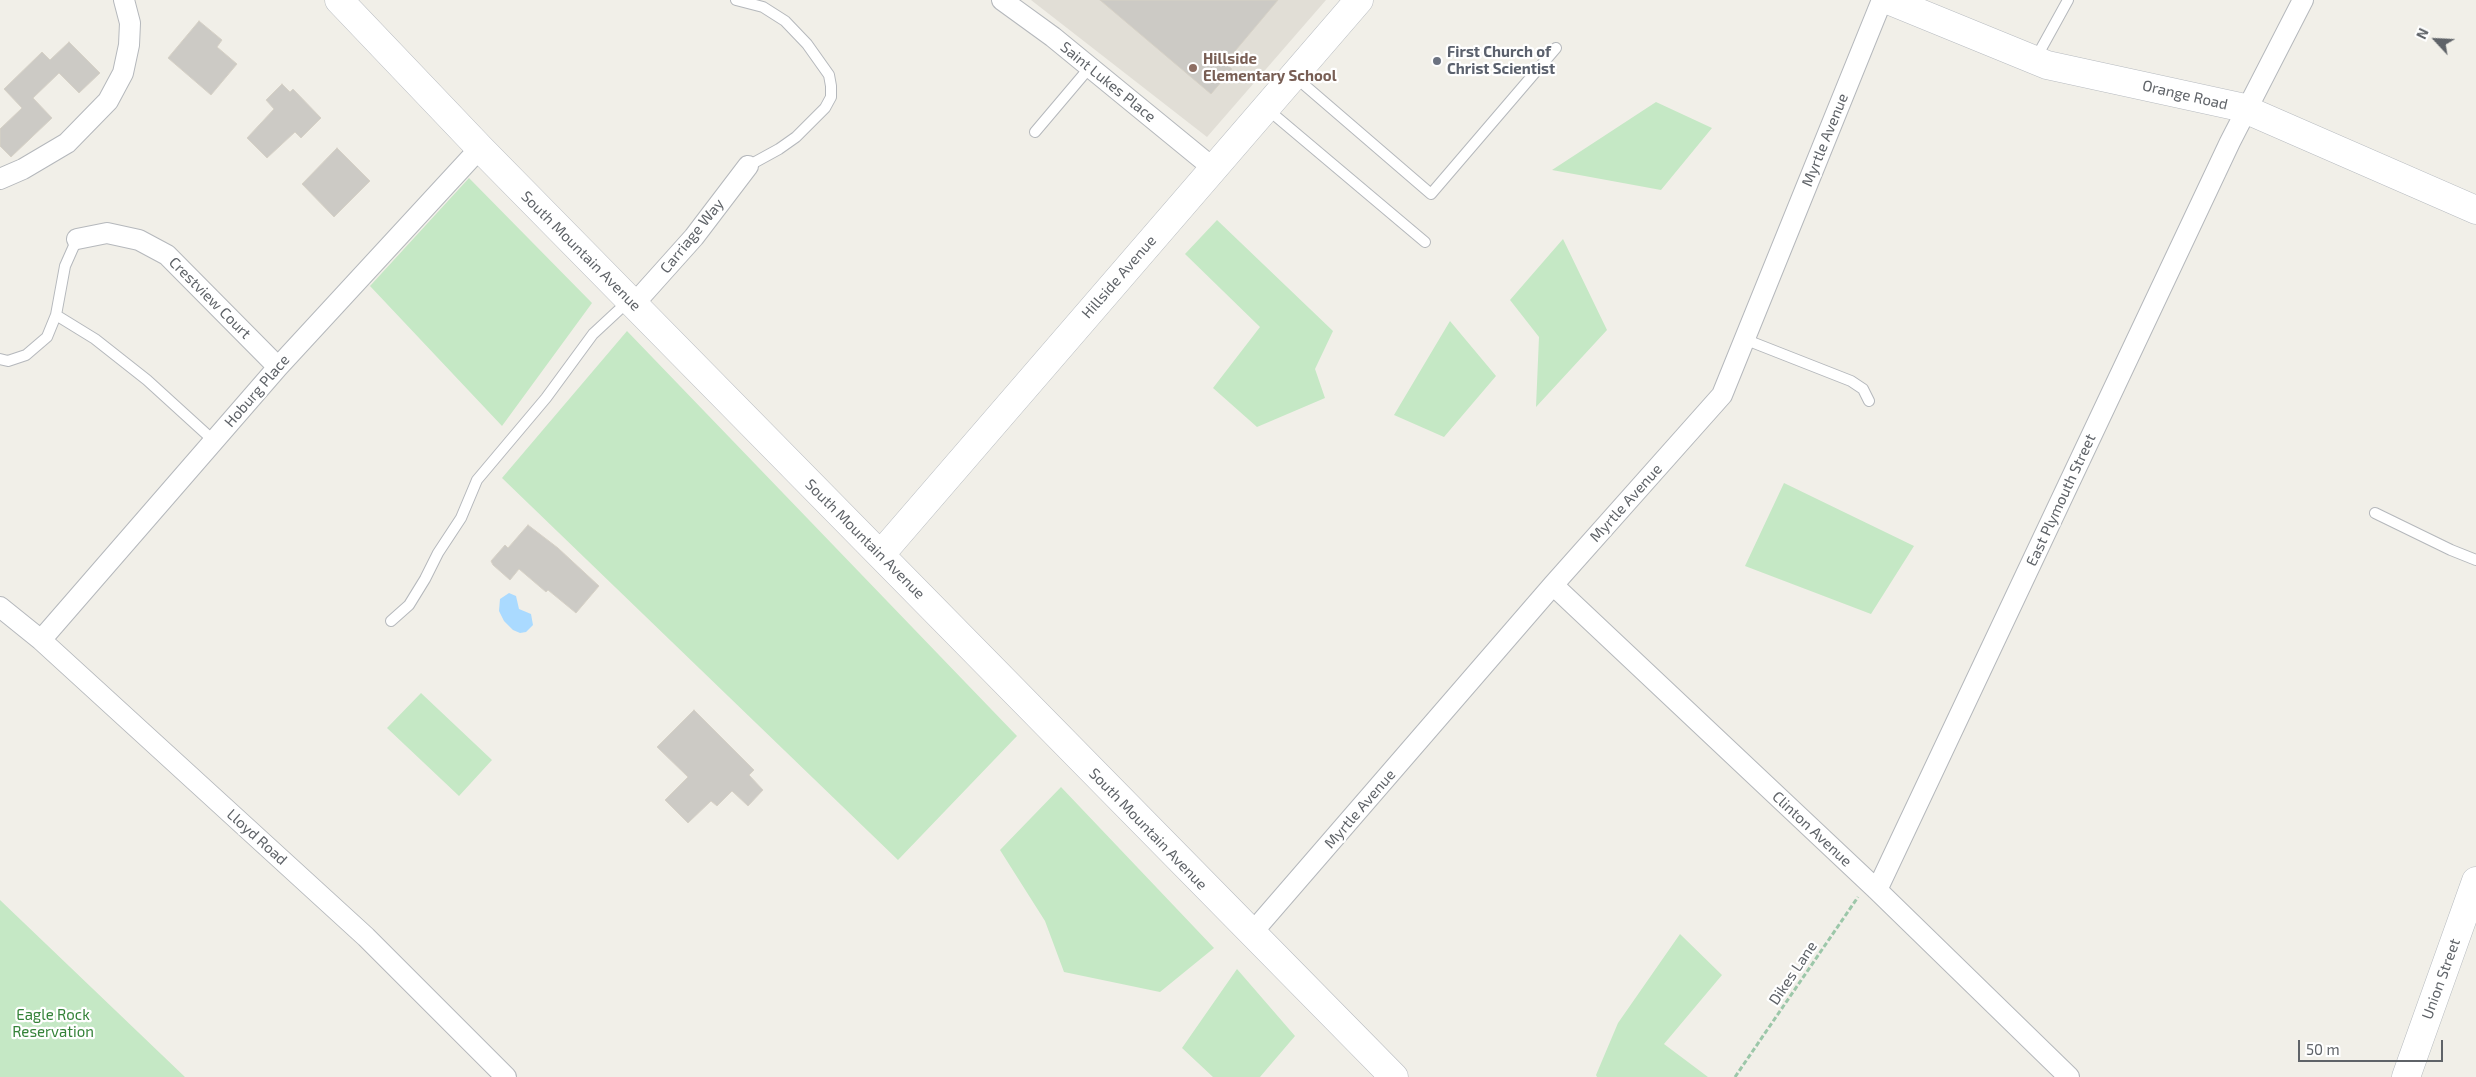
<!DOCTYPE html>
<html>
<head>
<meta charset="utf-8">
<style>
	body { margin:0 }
	#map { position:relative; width:2476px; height:1077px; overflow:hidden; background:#f1efe8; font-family:"Exo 2",sans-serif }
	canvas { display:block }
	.north { position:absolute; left:2411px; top:15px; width:50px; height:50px; -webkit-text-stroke:4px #fff; paint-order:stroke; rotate:295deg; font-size:14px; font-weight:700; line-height:20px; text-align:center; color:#5f6368 }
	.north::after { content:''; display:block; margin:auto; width:18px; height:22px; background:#5f6368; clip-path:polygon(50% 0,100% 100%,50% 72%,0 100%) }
	.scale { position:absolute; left:2298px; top:1040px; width:145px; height:22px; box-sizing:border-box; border:2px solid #5f6368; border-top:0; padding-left:6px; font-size:15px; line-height:18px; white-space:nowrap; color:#5f6368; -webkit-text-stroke:4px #fff; paint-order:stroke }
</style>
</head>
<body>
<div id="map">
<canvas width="2476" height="1077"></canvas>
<div class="north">N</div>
<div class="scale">50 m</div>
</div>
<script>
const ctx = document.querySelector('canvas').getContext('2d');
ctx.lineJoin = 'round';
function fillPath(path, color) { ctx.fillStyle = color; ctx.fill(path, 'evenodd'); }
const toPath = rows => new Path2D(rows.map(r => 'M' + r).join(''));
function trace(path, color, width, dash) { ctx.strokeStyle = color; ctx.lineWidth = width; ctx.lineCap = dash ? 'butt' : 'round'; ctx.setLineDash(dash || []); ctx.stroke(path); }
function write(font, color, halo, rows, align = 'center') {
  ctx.font = font + ' "Exo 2",sans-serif'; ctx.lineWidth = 4.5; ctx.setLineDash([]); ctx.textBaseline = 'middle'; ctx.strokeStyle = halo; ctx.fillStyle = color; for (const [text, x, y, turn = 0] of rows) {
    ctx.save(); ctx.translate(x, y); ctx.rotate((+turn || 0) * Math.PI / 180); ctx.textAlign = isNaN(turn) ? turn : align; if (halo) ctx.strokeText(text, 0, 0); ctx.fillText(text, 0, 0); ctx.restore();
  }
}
fillPath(toPath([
	[1031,0,1326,0,1207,137]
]), '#e1ded6');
fillPath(toPath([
	[1656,102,1712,128,1661,190,1552,170],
	[469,178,592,303,502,426,370,286],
	[1217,220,1333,331,1315,369,1325,398,1257,427,1213,388,1260,327,1185,254],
	[1563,239,1607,330,1536,407,1539,337,1510,300],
	[1450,321,1496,376,1444,437,1394,415],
	[627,331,1017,736,898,860,502,478],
	[1784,483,1914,546,1871,614,1745,566],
	[421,693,492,760,459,796,387,728],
	[1061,787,1214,948,1160,992,1064,972,1045,921,1000,850],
	[0,900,185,1077,0,1077],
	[1680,934,1722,975,1664,1044,1708,1077,1597,1077,1596,1075,1618,1023],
	[1237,969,1295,1036,1260,1077,1213,1077,1182,1048]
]), '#c5e8c5');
fillPath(toPath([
	[509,593,516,596,519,609,531,614,533,625,526,632,520,633,513,630,504,621,499,611,500,599]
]), '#aadaff');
const building = toPath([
	[1100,0,1278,0,1225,63,1232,69,1211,94,1100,0],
	[199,21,222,40,217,47,237,64,211,95,168,58,199,21],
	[69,42,100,73,79,93,59,73,33,98,52,118,11,157,0,146,0,129,22,108,4,89,42,52,50,60,69,42],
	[282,84,290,92,293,89,321,118,301,138,295,132,267,158,247,138,274,109,266,100,282,84],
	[337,148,370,181,334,217,302,184,337,148],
	[528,525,558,548,599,586,576,613,548,590,546,592,519,569,510,580,493,565,491,561,505,545,508,548,528,525],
	[694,710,754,770,749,775,763,790,748,806,732,791,717,806,711,801,688,823,665,800,688,777,657,747,694,710]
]);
fillPath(building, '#cccac5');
trace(building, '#d6d1c6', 1);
const lane = toPath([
	[736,0,763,7,785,21,807,44,829,75,831,86,831,97,825,108,796,137,779,149,748,166],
	[2036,58,2068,0],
	[1294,76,1431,194,1556,48],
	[1266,108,1425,242],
	[1035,132,1090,67],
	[56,315,95,339,147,380,214,441],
	[1744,339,1851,381,1863,389,1869,401],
	[0,359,8,361,26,355,47,337,56,315,65,266,77,239],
	[2375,513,2451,550,2476,560],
	[391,621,409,605,425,579,438,553,461,518,477,480,546,398,593,334,621,308,631,305]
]);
const street = toPath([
	[1002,0,1053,37,1213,168],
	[0,179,23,169,67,143,108,101,123,73,129,45,130,23,124,0],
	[77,239,107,233,139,240,167,255,278,367],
	[634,304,694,237,748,166],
	[1553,585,1877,890,2069,1077],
	[0,607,41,640,366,937,506,1077],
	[41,640,278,367,480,148],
	[1877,890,2230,142,2303,0],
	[1251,934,1553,585,1722,395,1882,0]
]);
const secondary = toPath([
	[339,0,480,148,1394,1077],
	[1888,0,2047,65,2240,107,2476,210],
	[881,554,1359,0],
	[2406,1077,2476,881]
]);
trace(lane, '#b5b8bc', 12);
trace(street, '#b5b8bc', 22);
trace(secondary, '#b6babf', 29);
trace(toPath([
	[1735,1077,1858,897]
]), '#9cc7a9', 3, [5, 2.5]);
trace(lane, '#fff', 10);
trace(street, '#fff', 20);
trace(secondary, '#fff', 28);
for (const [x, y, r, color] of [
	[1437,61,5,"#6b7280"],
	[1193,68,5,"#8d6e63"]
]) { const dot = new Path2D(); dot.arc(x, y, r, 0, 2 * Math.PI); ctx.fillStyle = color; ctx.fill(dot); trace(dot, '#fff', 2); }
write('bold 15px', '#5b616d', '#fff', [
	["First Church of",1447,52],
	["Christ Scientist",1447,69]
], 'left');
write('bold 15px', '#785e54', '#fff', [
	["Hillside",1203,59],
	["Elementary School",1203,76]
], 'left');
write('15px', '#5f6368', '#fff', [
	["Saint Lukes Place",1108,82,39],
	["Orange Road",2185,95,13],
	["Myrtle Avenue",1825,140,-68],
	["Carriage Way",692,236,-51],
	["South Mountain Avenue",581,251,45],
	["Hillside Avenue",1119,277,-49],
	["Crestview Court",210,298,45],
	["Hoburg Place",257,391,-49],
	["East Plymouth Street",2061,500,-65],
	["Myrtle Avenue",1626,503,-48],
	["South Mountain Avenue",865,539,45],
	["Myrtle Avenue",1360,809,-49],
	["South Mountain Avenue",1148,829,46],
	["Clinton Avenue",1812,829,43],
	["Lloyd Road",257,837,42],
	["Dikes Lane",1793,973,-56],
	["Union Street",2441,979,-70]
]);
write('15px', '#348238', '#fff', [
	["Eagle Rock",53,1015],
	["Reservation",53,1032]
]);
</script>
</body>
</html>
